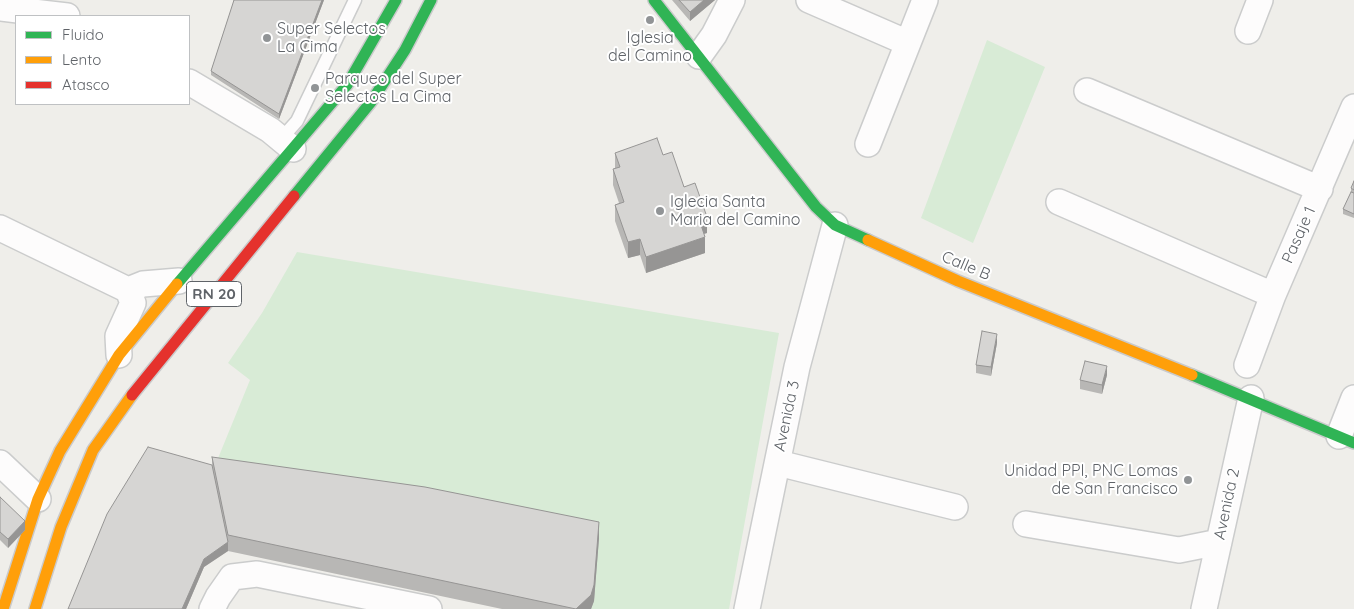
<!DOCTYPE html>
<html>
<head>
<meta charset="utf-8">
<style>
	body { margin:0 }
	#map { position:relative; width:1354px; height:609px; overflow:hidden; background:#efeeea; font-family:Quicksand,sans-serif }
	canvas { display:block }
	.legend { position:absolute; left:15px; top:15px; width:175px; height:90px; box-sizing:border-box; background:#fff; border:1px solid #bfc1c3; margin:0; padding:6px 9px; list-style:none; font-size:15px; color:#5f6368 }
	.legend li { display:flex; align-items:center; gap:10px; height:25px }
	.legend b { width:25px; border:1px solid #bfc1c3 }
</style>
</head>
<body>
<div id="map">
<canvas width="1354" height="609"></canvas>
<ul class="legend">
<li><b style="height:6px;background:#30b455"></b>Fluido</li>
<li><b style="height:6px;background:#ff9f0a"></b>Lento</li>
<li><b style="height:6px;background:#e5322d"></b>Atasco</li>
</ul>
</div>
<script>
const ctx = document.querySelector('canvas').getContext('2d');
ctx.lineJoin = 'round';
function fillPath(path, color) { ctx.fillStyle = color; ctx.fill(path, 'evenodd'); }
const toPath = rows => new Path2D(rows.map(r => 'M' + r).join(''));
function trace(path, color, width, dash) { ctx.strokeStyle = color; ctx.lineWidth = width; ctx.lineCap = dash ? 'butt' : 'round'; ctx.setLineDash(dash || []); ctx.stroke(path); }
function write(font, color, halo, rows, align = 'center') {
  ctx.font = font + ' Quicksand,sans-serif'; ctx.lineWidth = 4; ctx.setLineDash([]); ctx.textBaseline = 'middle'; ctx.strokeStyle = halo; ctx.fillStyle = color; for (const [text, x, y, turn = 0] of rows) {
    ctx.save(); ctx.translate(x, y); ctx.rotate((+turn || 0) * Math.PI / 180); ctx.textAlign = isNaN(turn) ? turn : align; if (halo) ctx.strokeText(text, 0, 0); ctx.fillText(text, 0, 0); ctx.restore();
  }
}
fillPath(toPath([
	[987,40,1045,67,973,243,921,218],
	[297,252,779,333,729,609,591,609,212,473,250,380,228,363,262,313]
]), '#d8ebd6');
const lane = toPath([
	[281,139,297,121,355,0]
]);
const street = toPath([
	[809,0,908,43],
	[0,8,67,16],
	[1248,31,1260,0],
	[699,56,714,35,732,0],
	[189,82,270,130,293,149],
	[1087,91,1320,189],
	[868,144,925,0],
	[1059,202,1273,295],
	[0,228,128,290,133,303,118,336,119,355],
	[128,290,143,284,179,281],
	[1247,365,1273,295,1354,107],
	[1339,436,1354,398],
	[0,463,38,499],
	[778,463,955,507],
	[1026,524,1179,550,1219,542],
	[212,609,218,597,232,577,257,574,429,609],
	[747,609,797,367,835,225],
	[1204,609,1251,398]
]);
const fast = toPath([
	[654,0,816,207,835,225,868,240],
	[294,196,371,102,405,50,431,0],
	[177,284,347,85,396,0],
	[1192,375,1354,443]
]);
const slow = toPath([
	[868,240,958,281,1192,375],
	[3,609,38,499,60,451,119,355,177,284],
	[35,609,61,527,93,450,132,395]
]);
const jam = toPath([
	[132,395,294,196]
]);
trace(lane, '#cbcccc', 15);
trace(street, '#cbcccc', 28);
trace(fast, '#cacacb', 14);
trace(slow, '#cacacb', 14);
trace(jam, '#cacacb', 14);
trace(lane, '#fdfcfc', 12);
trace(street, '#fdfcfc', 25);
trace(fast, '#30b455', 11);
trace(slow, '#ff9f0a', 11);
trace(jam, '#e5322d', 11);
fillPath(toPath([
	[234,0,324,0,279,119,211,75,211,71],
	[672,0,715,0,690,21],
	[615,153,663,155,684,187,707,233,704,234,705,253,646,273,640,255,628,258,615,221,615,205,619,203,613,185,613,169,615,169],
	[1354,181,1354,218,1343,214,1343,209,1351,192,1351,188],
	[997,343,991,376,976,373,976,365],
	[1107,375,1102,394,1080,389,1080,380],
	[212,457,599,538,594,601,591,609,502,609,228,551,204,567,186,609,68,609,212,465],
	[0,497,25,530,8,548,0,540]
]), '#b8b7b5');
fillPath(toPath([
	[322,0,324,0,279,119,279,114],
	[704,0,715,0,690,21,690,12],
	[707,217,707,233,699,235,699,219],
	[705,237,705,253,646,273,646,257],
	[640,239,640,255,628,258,628,242],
	[997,334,997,343,991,376,991,367],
	[1107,366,1107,375,1102,394,1102,385],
	[25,521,25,530,8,548,8,539],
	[599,522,599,538,594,601,591,609,576,609],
	[228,542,228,551,204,567,186,609,182,609,204,559]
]), '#969594');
const building = toPath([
	[234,0,322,0,279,114,211,71,234,0],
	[679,0,704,0,690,12,679,0],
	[657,138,663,155,672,152,684,187,695,183,707,217,699,219,705,237,646,257,640,239,628,242,615,205,624,202,613,169,620,167,615,153,657,138],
	[1354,181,1354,190,1351,188,1354,181],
	[1351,192,1354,193,1354,214,1343,209,1351,192],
	[982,331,997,334,991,367,976,365,982,331],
	[1085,361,1107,366,1102,385,1080,380,1085,361],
	[148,447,212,465,228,542,204,559,182,609,68,609,107,514,148,447],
	[212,457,425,487,599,522,594,585,591,595,576,609,228,535,212,457],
	[0,497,25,521,8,539,0,532,0,497]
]);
fillPath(building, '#d6d5d3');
trace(building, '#969594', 1);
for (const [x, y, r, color] of [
	[650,20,5,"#919496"],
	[267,38,5,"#919496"],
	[315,88,5,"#919496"],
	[660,211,5,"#919496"],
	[1188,480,5,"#919496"]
]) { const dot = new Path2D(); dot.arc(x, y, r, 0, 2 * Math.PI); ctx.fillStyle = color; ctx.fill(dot); trace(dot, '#fff', 2); }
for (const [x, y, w] of [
	[214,294,55]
]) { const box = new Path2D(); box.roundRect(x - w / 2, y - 12.5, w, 25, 4); ctx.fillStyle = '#fff'; ctx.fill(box); trace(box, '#5f6368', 1); }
write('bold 15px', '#5f6368', null, [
	["RN 20",214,294]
]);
write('16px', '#5f6368', '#fff', [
	["Super Selectos",277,29],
	["La Cima",277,47],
	["Iglesia",650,38,"center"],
	["del Camino",650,56,"center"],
	["Parqueo del Super",325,79],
	["Selectos La Cima",325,97],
	["Iglecia Santa",670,202],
	["Maria del Camino",670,220],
	["Unidad PPI, PNC Lomas",1178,471,"right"],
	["de San Francisco",1178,489,"right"]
], 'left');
write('16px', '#5f6368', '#fff', [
	["Pasaje 1",1299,235,-66],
	["Calle B",966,266,23],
	["Avenida 3",787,416,-78],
	["Avenida 2",1227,504,-78]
]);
</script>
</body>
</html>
